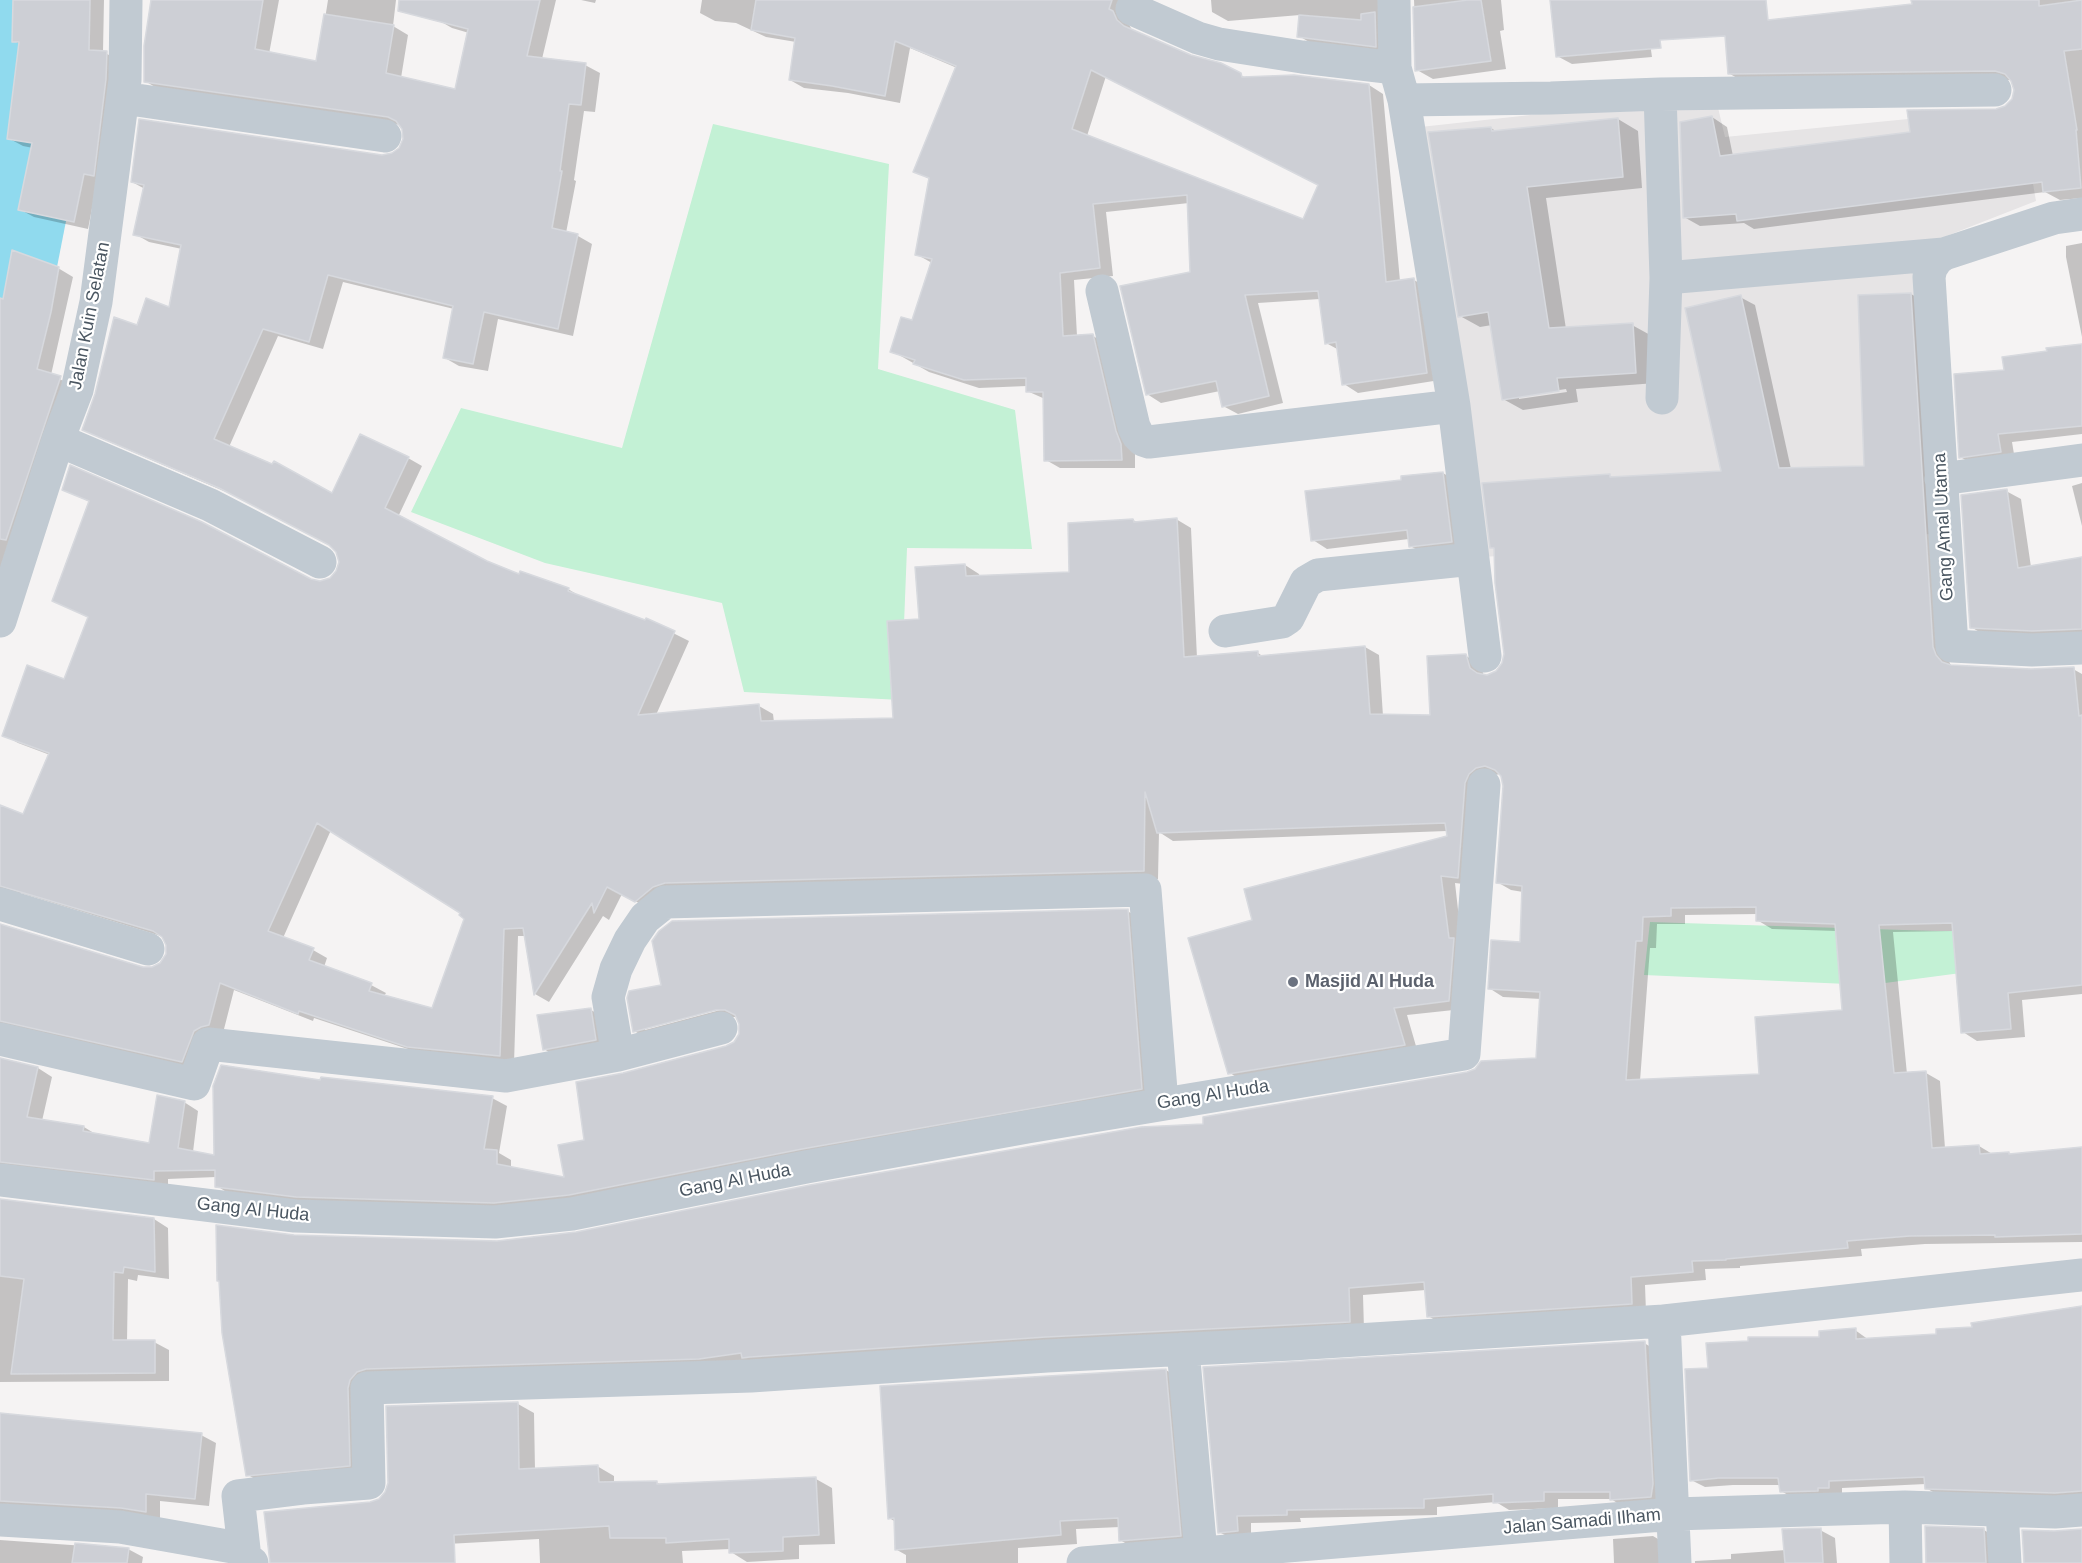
<!DOCTYPE html>
<html>
<head>
<meta charset="utf-8">
<style>
	body { margin:0 }
	canvas { display:block; background:#f5f3f3 }
</style>
</head>
<body>
<canvas width="2082" height="1563"></canvas>
<script>
const ctx = document.querySelector('canvas').getContext('2d');
ctx.lineJoin = 'round';
function fillPath(path, color) { ctx.fillStyle = color; ctx.fill(path, 'evenodd'); }
const toPath = rows => new Path2D(rows.map(r => 'M' + r).join(''));
function trace(path, color, width, dash) { ctx.strokeStyle = color; ctx.lineWidth = width; ctx.lineCap = dash ? 'butt' : 'round'; ctx.setLineDash(dash || []); ctx.stroke(path); }
function write(font, color, halo, rows, align = 'center') {
  ctx.font = font + ' Arial,sans-serif'; ctx.lineWidth = 4.5; ctx.setLineDash([]); ctx.textBaseline = 'middle'; ctx.strokeStyle = halo; ctx.fillStyle = color; for (const [text, x, y, turn = 0] of rows) {
    ctx.save(); ctx.translate(x, y); ctx.rotate((+turn || 0) * Math.PI / 180); ctx.textAlign = isNaN(turn) ? turn : align; if (halo) ctx.strokeText(text, 0, 0); ctx.fillText(text, 0, 0); ctx.restore();
  }
}
fillPath(toPath([
	[1715,95,1725,137,2020,108,2036,201,1921,246,1931,534,1480,557,1411,128]
]), '#e6e4e5');
fillPath(toPath([
	[713,124,889,164,878,369,1015,410,1032,549,907,548,901,700,744,692,722,603,545,563,411,512,461,408,622,448],
	[1650,922,1936,931,2082,931,2082,957,1870,985,1644,975]
]), '#c3f1d5');
fillPath(toPath([
	[0,0,85,0,87,114,57,267,0,493]
]), '#90daee');
fillPath(toPath([
	[15,0,104,0,103,52,121,61,88,229,34,217,19,209,33,148,23,146,8,138,20,44,14,41],
	[153,0,279,0,269,54,318,63,328,0,396,0,393,26,408,35,401,78,456,91,469,33,452,28,438,20,443,0,556,0,542,59,585,65,600,73,595,112,584,111,574,180,576,181,566,233,578,236,592,244,573,336,498,319,488,371,459,366,445,358,454,309,343,282,323,349,278,336,229,447,333,495,408,458,422,466,398,517,487,563,520,576,568,589,583,598,646,622,647,620,689,641,656,715,759,706,773,714,774,722,895,719,920,621,965,565,979,574,980,577,1071,574,1133,520,1139,523,1176,519,1191,528,1197,658,1258,653,1264,657,1365,647,1379,655,1383,716,1431,717,1466,656,1480,664,1484,676,1497,673,1504,663,1505,654,1495,549,1492,547,1610,476,1614,478,1723,472,1740,297,1755,305,1791,469,1866,467,1911,294,1925,302,1947,656,1951,666,2031,670,2073,669,2082,674,2082,994,2022,1000,2025,1037,1977,1041,1963,1032,1955,931,1893,932,1907,1074,1926,1073,1940,1081,1945,1148,1979,1146,1994,1155,2009,1153,2012,1155,2082,1149,2082,1242,1925,1244,1861,1249,1862,1256,1740,1266,1740,1268,1705,1269,1706,1280,1645,1285,1646,1312,1442,1324,1428,1316,1426,1290,1363,1295,1364,1329,765,1365,382,1377,364,1473,262,1483,248,1475,294,1236,495,1242,574,1234,1205,1126,1538,1059,1541,999,1503,997,1489,988,1521,943,1523,892,1511,890,1497,882,1504,786,1500,774,1490,776,1472,885,1455,883,1462,945,1463,1009,1407,1015,1418,1053,1244,1082,1230,1073,1254,921,1448,837,1447,831,1173,841,1159,832,1158,879,680,891,650,909,622,894,609,920,603,916,549,1002,535,994,525,936,518,936,514,1064,423,1054,314,1018,313,1021,234,990,223,1033,196,1069,0,1036,0,925,142,968,153,969,162,963,168,954,168,945,164,937,21,893,0,901,0,807,24,816,50,755,18,743,4,735,65,681,89,618,54,600,90,502,64,489,311,580,320,582,330,579,338,571,340,562,337,552,332,546,233,495,98,437,84,429,137,327,170,309,182,249,149,242,135,234,145,189,132,182,393,155,400,149,405,140,401,125,160,90,145,81],
	[331,830,462,913,466,918,433,1010,384,996,386,993,371,985,324,967,327,958,313,950,283,938],
	[1758,914,1757,920,1772,929,1837,931,1844,1011,1761,1075,1640,1081,1650,948,1656,948,1657,924,1685,924,1685,915],
	[581,0,596,0,595,3],
	[702,0,1132,0,1126,19,1132,30,1190,57,1247,78,1369,85,1383,94,1400,281,1414,280,1428,288,1440,380,1358,393,1344,384,1339,350,1326,343,1320,299,1258,303,1283,403,1238,414,1223,406,1220,391,1161,403,1147,394,1192,273,1189,203,1106,212,1113,276,1074,280,1077,336,1093,336,1107,344,1135,453,1135,468,1060,468,1046,460,1045,399,1027,391,1027,386,979,388,929,372,892,351,913,322,932,263,916,254,931,180,915,171,957,68,910,48,900,103,848,93,804,88,790,80,796,42,766,37,736,23,715,21,700,13],
	[1106,76,1319,185,1303,221,1087,136],
	[1211,0,1393,0,1391,55,1314,45,1299,36,1300,15,1228,21,1212,12],
	[1414,0,1501,0,1504,30,1500,31,1506,69,1433,79,1417,70],
	[1552,0,1644,0,1652,57,1572,64,1557,56],
	[1913,0,2082,0,2082,198,2060,200,2045,192,1754,229,1744,223,1700,226,1684,217,1712,117,1727,127,1733,156,1911,133,2006,107,2013,99,2015,90,2012,80,1746,83,1730,74,1914,5],
	[1618,119,1638,131,1642,188,1546,198,1566,329,1632,325,1652,336,1656,383,1576,389,1578,402,1523,410,1503,399,1492,325,1480,327,1460,316,1491,128,1497,132],
	[1566,389,1567,392,1519,399,1519,396],
	[2082,243,2082,337,2066,257,2066,246],
	[58,268,73,277,51,375,74,386,0,587,0,300,4,301],
	[2082,345,2082,434,2012,442,2015,460,1975,465,1960,457,2006,371],
	[1443,473,1458,482,1466,550,1425,554,1410,546,1409,539,1327,549,1313,540,1403,481],
	[2082,483,2082,526,2072,486],
	[2006,491,2021,499,2031,567,2082,559,2082,638,1986,636,1971,627],
	[1127,911,1142,919,1156,1096,510,1211,312,1205,231,1195,217,1186,216,1177,168,1179,168,1187,0,1176,0,1060,38,1068,52,1077,42,1121,84,1127,97,1135,150,1145,184,1102,198,1111,193,1152,216,1156,322,1081,492,1098,507,1106,499,1153,511,1160,511,1168,565,1178,623,1075,726,1048,735,1043,740,1034,741,1023,737,1017,731,1017,649,1039,634,1031,629,998],
	[723,1007,724,1009,645,1030,645,1027],
	[591,1010,602,1016,607,1046,555,1056,544,1049],
	[0,1200,154,1219,168,1228,169,1279,138,1275,137,1281,128,1279,127,1342,154,1342,169,1350,169,1381,0,1382],
	[2082,1307,2082,1499,1940,1496,1926,1488,1926,1484,1842,1488,1842,1495,1795,1499,1781,1491,1780,1485,1733,1485,1705,1487,1691,1480,1710,1369,1855,1330,1869,1340,1938,1335],
	[1644,1343,1658,1351,1665,1504,1625,1508,1611,1499,1558,1499,1558,1508,1509,1510,1496,1502,1437,1507,1437,1515,1300,1518,1301,1522,1251,1523,1251,1539,1234,1540,1219,1532,1205,1369],
	[1166,1370,1182,1380,1196,1545,1137,1550,1120,1540,1120,1527,1076,1529,1077,1544,1018,1548,1018,1563,906,1563,906,1555,897,1550,896,1522,889,1518],
	[518,1404,534,1413,535,1470,597,1466,614,1476,614,1483,656,1482,663,1486,816,1479,832,1488,835,1544,799,1545,799,1559,747,1562,731,1552,731,1549,682,1551,683,1563,540,1563,539,1539,319,1551,319,1563,272,1563,371,1503,380,1500],
	[0,1414,201,1435,216,1443,209,1506,160,1501,160,1520,0,1516],
	[1820,1530,1835,1538,1837,1563,1695,1563,1695,1561,1731,1559,1731,1554,1786,1550],
	[1984,1530,1997,1538,1999,1563,1927,1563],
	[1653,1536,1668,1545,1669,1563,1614,1563,1613,1539],
	[0,1540,128,1549,143,1557,142,1563,0,1563]
]), '#0003');
const building = toPath([
	[13,0,90,0,89,50,107,51,106,79,94,176,84,174,74,222,18,210,32,143,7,139,19,42,12,42,13,0],
	[151,0,263,0,255,49,316,61,324,14,394,25,386,73,455,89,468,29,398,11,399,0,540,0,527,56,586,63,581,105,569,104,560,171,562,171,552,228,578,234,558,329,484,312,473,364,443,358,453,306,328,275,309,342,263,329,214,439,272,464,274,461,332,493,360,434,409,457,385,508,487,561,519,574,520,571,569,588,568,591,645,620,646,618,675,631,638,715,759,704,761,721,893,718,887,621,919,619,915,567,965,564,966,576,1069,572,1068,523,1133,519,1134,522,1177,518,1184,657,1258,651,1258,656,1365,646,1370,714,1430,715,1427,656,1466,654,1470,668,1477,673,1487,675,1496,671,1502,663,1504,654,1495,583,1494,548,1490,548,1482,483,1610,474,1610,477,1721,471,1685,308,1741,295,1779,468,1864,466,1858,295,1911,293,1933,647,1936,655,1942,662,1951,665,2031,669,2074,667,2079,716,2082,715,2082,985,2008,993,2011,1029,1961,1033,1952,923,1879,925,1894,1073,1926,1071,1932,1148,1979,1145,1980,1154,2009,1152,2009,1154,2082,1147,2082,1234,1995,1237,1995,1235,1910,1236,1847,1241,1848,1248,1726,1259,1726,1260,1692,1261,1693,1272,1631,1277,1632,1304,1427,1317,1424,1282,1349,1288,1350,1322,1046,1337,750,1357,742,1358,741,1353,699,1359,366,1369,357,1372,350,1380,348,1388,350,1466,246,1476,222,1333,219,1281,217,1281,216,1225,294,1235,497,1241,576,1232,810,1185,1141,1127,1203,1124,1203,1117,1467,1072,1475,1069,1481,1061,1536,1058,1540,992,1488,989,1491,940,1520,942,1522,886,1496,883,1503,786,1501,776,1495,770,1485,766,1476,768,1469,774,1465,783,1458,878,1441,876,1449,938,1454,938,1449,1001,1394,1008,1405,1045,1228,1074,1188,938,1252,920,1244,889,1447,836,1445,823,1157,833,1145,792,1144,871,665,883,653,887,635,902,607,887,594,913,592,903,534,995,523,928,504,929,500,1056,407,1047,299,1011,298,1014,220,983,209,1025,201,1027,194,1031,182,1062,0,1021,0,924,143,967,152,967,160,963,166,954,166,945,162,937,153,931,0,886,0,805,23,814,49,753,2,736,27,665,64,679,88,617,52,601,89,501,62,490,70,465,202,522,311,579,320,581,330,578,336,571,339,562,336,552,329,545,219,488,82,430,95,394,114,317,137,325,146,298,169,307,181,245,133,235,144,185,131,182,139,119,382,155,392,153,399,148,403,139,402,129,396,121,388,117,144,82,144,46,151,0],
	[317,823,460,913,459,915,464,919,432,1008,369,991,372,983,309,960,314,948,268,931,317,823],
	[1756,907,1756,921,1835,924,1842,1010,1755,1017,1759,1074,1626,1080,1636,941,1642,941,1643,917,1671,916,1671,908,1756,907],
	[756,0,1112,0,1109,9,1113,11,1117,20,1124,26,1191,55,1221,63,1241,73,1242,77,1294,75,1369,84,1386,282,1414,278,1427,373,1342,385,1336,342,1325,344,1318,291,1245,295,1269,396,1222,407,1216,381,1146,395,1120,286,1190,272,1187,195,1093,204,1100,268,1060,273,1063,336,1093,334,1116,431,1121,444,1122,460,1044,461,1043,392,1026,392,1026,378,964,380,913,364,915,360,890,352,901,317,912,320,932,259,915,255,929,178,913,172,956,66,895,41,885,96,832,86,789,80,795,38,751,30,756,0],
	[1091,70,1318,185,1303,219,1072,129,1091,70],
	[1468,0,1481,0,1491,61,1415,71,1413,7,1468,0],
	[1550,0,1766,0,1768,20,1912,4,1911,0,2039,0,2039,6,2082,0,2082,49,2064,51,2077,130,2076,130,2081,188,2043,192,2042,182,1737,221,1736,214,1683,218,1680,122,1712,116,1720,156,1910,132,1907,110,1996,109,2005,106,2012,99,2014,90,2011,81,2005,74,1995,71,1728,74,1725,36,1660,40,1661,48,1556,57,1550,0],
	[1375,12,1376,47,1297,37,1299,15,1361,20,1361,14,1375,12],
	[1618,118,1623,177,1527,187,1549,328,1633,323,1636,373,1557,378,1559,391,1502,400,1488,312,1458,317,1428,132,1491,127,1492,131,1618,118],
	[12,250,59,267,51,312,37,369,61,376,6,540,0,539,0,298,3,299,12,250],
	[2082,344,2082,426,1998,434,2001,452,1959,458,1954,374,2004,370,2002,357,2047,351,2046,348,2082,344],
	[1443,472,1452,542,1409,547,1407,530,1311,541,1305,491,1401,480,1401,476,1443,472],
	[2007,489,2018,568,2082,557,2082,629,2032,631,1970,628,1961,495,2007,489],
	[1128,909,1142,1089,802,1149,569,1195,494,1203,296,1197,215,1187,215,1170,154,1171,154,1180,0,1162,0,1058,38,1067,27,1117,84,1126,83,1131,149,1143,157,1095,185,1101,178,1148,214,1155,213,1086,221,1065,320,1080,321,1077,493,1096,484,1149,497,1150,497,1164,564,1177,558,1145,584,1140,576,1082,623,1073,726,1046,734,1042,739,1034,739,1024,735,1015,725,1010,716,1010,633,1032,627,998,629,991,661,985,652,941,659,931,672,921,1128,909],
	[591,1008,596,1040,543,1050,537,1015,591,1008],
	[0,1199,154,1218,155,1272,124,1267,123,1273,114,1272,113,1340,155,1340,155,1373,11,1374,24,1279,0,1276,0,1199],
	[2082,1306,2082,1491,2055,1493,1925,1489,1924,1477,1829,1481,1829,1488,1818,1488,1818,1491,1780,1492,1778,1478,1719,1478,1690,1481,1685,1369,1708,1368,1706,1343,1748,1341,1748,1337,1819,1337,1819,1331,1856,1328,1856,1339,1936,1334,1936,1329,1972,1327,1971,1323,2082,1306],
	[1645,1341,1653,1484,1651,1497,1610,1500,1610,1492,1544,1492,1544,1501,1493,1503,1493,1494,1424,1499,1424,1508,1287,1510,1287,1515,1237,1516,1238,1531,1218,1533,1203,1367,1645,1341],
	[1166,1369,1181,1536,1119,1541,1118,1518,1060,1521,1061,1535,895,1550,894,1518,888,1519,880,1386,1166,1369],
	[518,1402,519,1469,598,1465,599,1482,657,1481,657,1484,816,1477,819,1535,783,1537,783,1551,729,1553,729,1539,666,1543,666,1538,610,1538,609,1526,454,1535,455,1563,270,1563,264,1512,370,1502,379,1499,385,1492,388,1483,386,1406,518,1402],
	[0,1413,202,1433,195,1499,146,1494,146,1512,121,1508,0,1501,0,1413],
	[1925,1526,1984,1528,1986,1563,1926,1563,1925,1526],
	[1821,1528,1823,1563,1785,1563,1782,1529,1821,1528],
	[2082,1529,2082,1563,2024,1563,2022,1530,2054,1531,2082,1529],
	[75,1543,129,1548,127,1563,72,1563,75,1543]
]);
fillPath(building, '#cdcfd5');
trace(building, '#d7d9de', 1.5);
trace(toPath([
	[1394,0,1395,68,1404,100,1454,406,1485,656],
	[1132,9,1198,38,1219,44,1302,57,1395,68],
	[1660,94,1666,278,1944,254],
	[123,98,385,136],
	[1404,100,1551,98,1660,94,1995,90],
	[2082,214,2054,218,1944,254,1937,259,1931,268,1929,277,1952,646,2032,650,2082,648],
	[1102,291,1134,427,1138,435,1143,440,1149,442,1454,406],
	[1662,398,1666,278],
	[58,440,210,505,320,562],
	[1941,479,2082,460],
	[0,621,58,440,77,390,96,302,125,80,126,0],
	[1225,631,1282,622,1288,618,1306,582,1318,575,1473,559],
	[0,904,148,949],
	[0,1039,194,1084,208,1044,506,1076,618,1055,608,997,616,969,630,940,645,918,665,902,1145,890,1162,1103],
	[618,1055,721,1028],
	[0,1180,295,1216,495,1222,572,1214,806,1167,1027,1127,1464,1054,1484,785],
	[1183,1349,1201,1553],
	[1905,1507,1906,1563],
	[2002,1510,2005,1563],
	[0,1520,120,1527,244,1549],
	[252,1563,245,1558,238,1496,303,1488,369,1483,367,1388,751,1376,1047,1356,1292,1344,1664,1321],
	[1083,1563,1674,1514,1905,1507,2055,1512,2082,1510],
	[1675,1563,1664,1321,2082,1275]
]), '#c1cad2', 33);
for (const [x, y, r, color] of [
	[1293,982,6,"#6b7280"]
]) { const dot = new Path2D(); dot.arc(x, y, r, 0, 2 * Math.PI); ctx.fillStyle = color; ctx.fill(dot); trace(dot, '#fff', 2); }
write('18px', '#4a5661', '#fff', [
	["Jalan Kuin Selatan",90,316,-79],
	["Gang Amal Utama",1944,527,-93],
	["Gang Al Huda",1213,1095,-9],
	["Gang Al Huda",735,1181,-11],
	["Gang Al Huda",253,1210,6],
	["Jalan Samadi Ilham",1582,1522,-5]
]);
write('bold 18px', '#5b616d', '#fff', [
	["Masjid Al Huda",1305,982]
], 'left');
</script>
</body>
</html>
